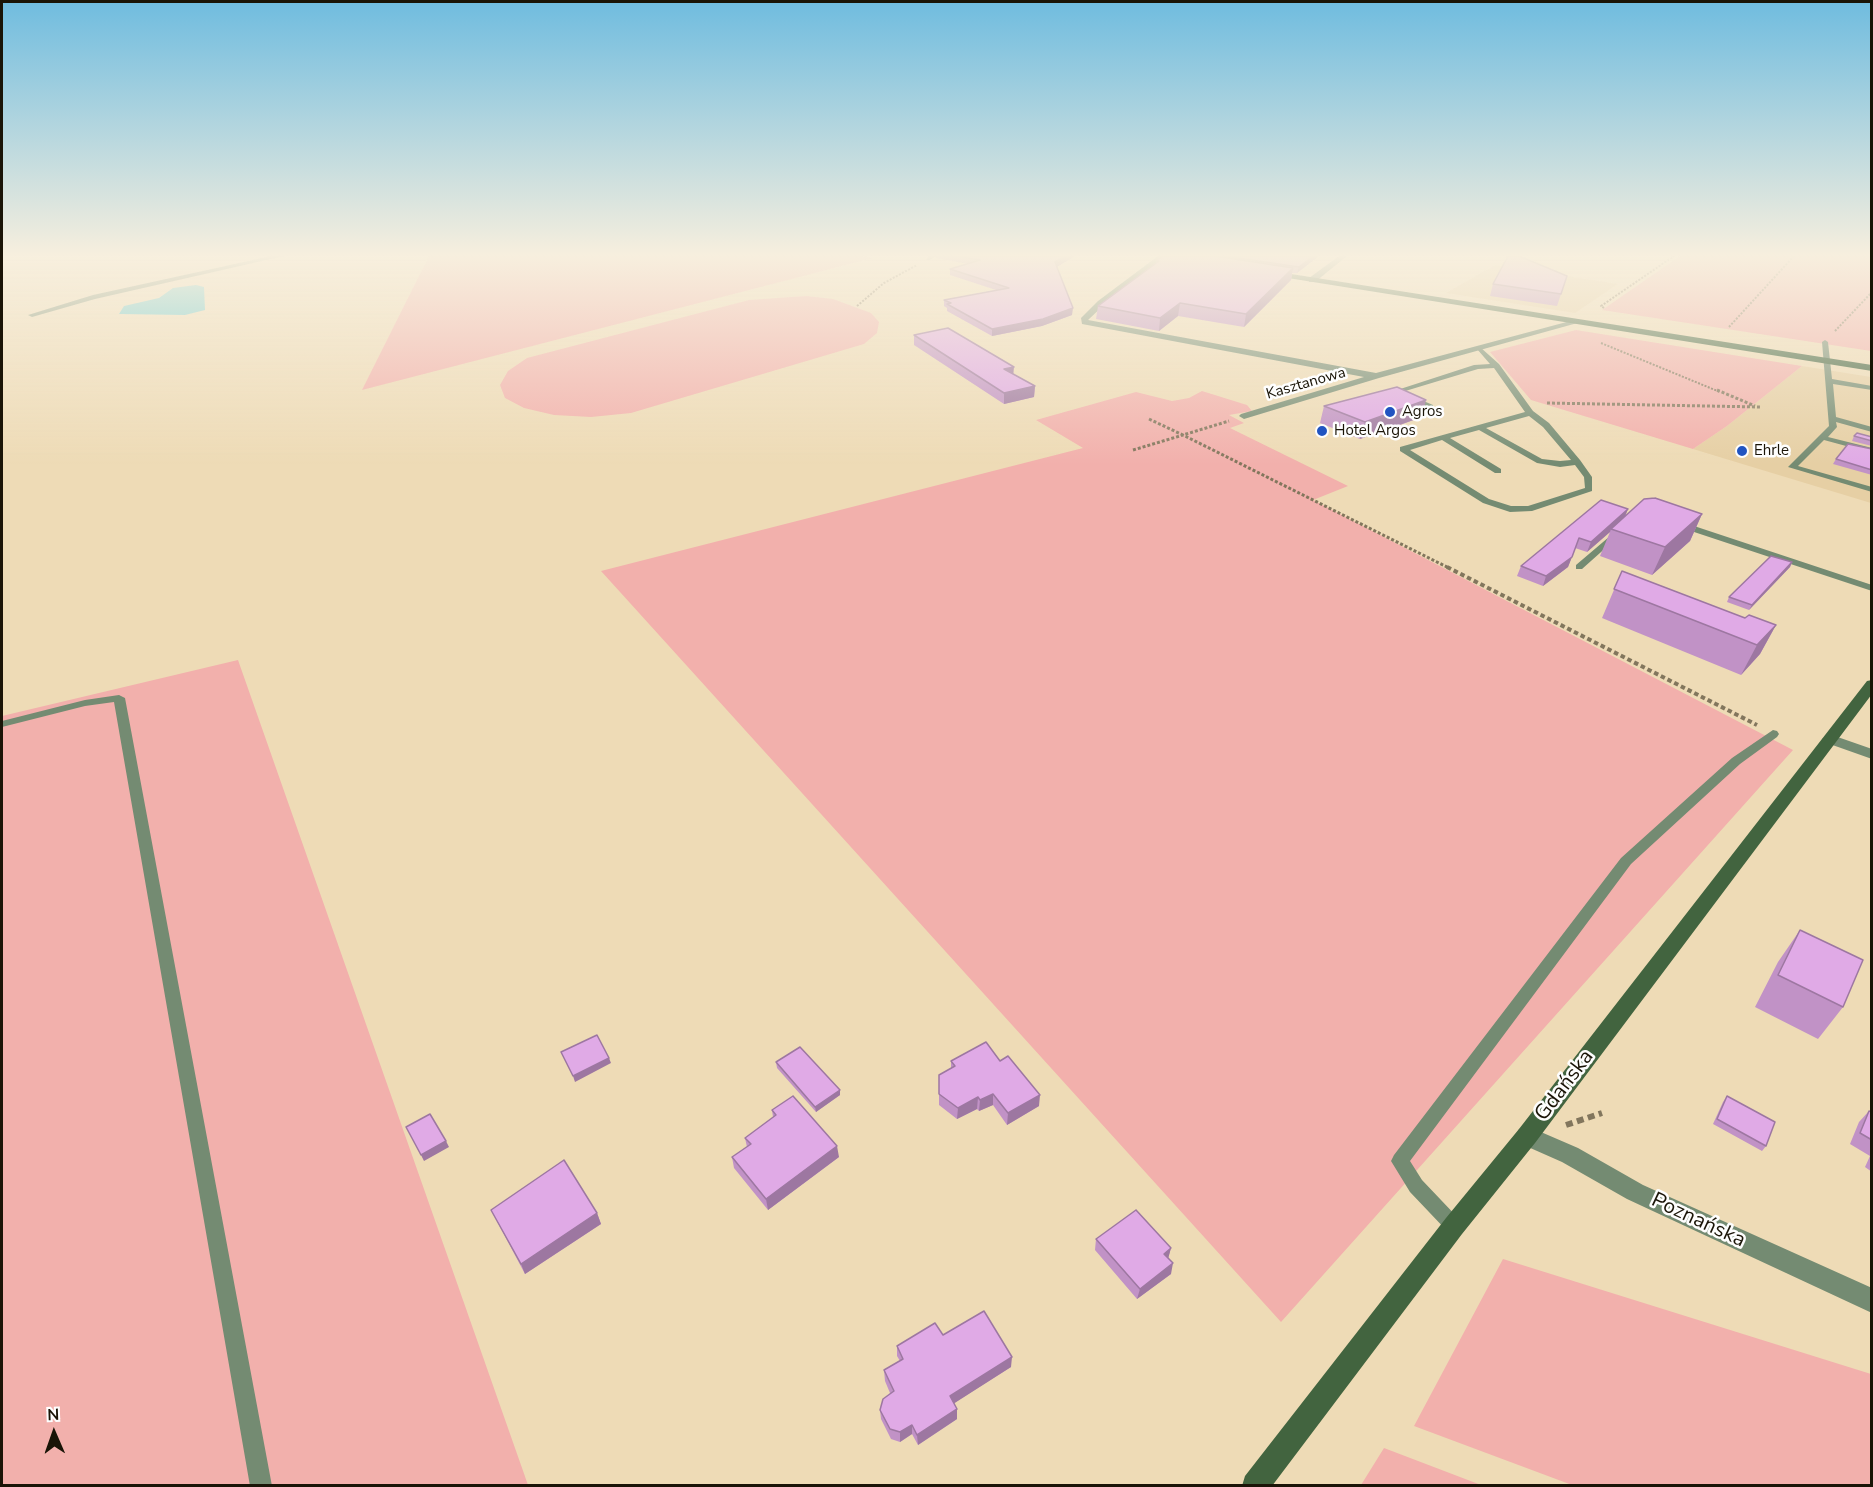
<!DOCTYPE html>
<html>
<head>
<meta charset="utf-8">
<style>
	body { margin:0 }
	#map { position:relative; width:1873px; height:1487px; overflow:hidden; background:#eedbb6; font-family:"Nunito Sans",sans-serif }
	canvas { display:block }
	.frame { position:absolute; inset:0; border:3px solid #1a1407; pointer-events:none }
	.north { position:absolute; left:24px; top:1403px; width:60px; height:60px; -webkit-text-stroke:4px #fefefe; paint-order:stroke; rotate:358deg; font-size:16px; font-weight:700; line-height:24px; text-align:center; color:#1a1407 }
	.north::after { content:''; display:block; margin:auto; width:21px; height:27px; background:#1a1407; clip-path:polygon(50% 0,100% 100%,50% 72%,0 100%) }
</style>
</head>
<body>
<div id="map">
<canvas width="1873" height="1487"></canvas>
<div class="frame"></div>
<div class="north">N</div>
</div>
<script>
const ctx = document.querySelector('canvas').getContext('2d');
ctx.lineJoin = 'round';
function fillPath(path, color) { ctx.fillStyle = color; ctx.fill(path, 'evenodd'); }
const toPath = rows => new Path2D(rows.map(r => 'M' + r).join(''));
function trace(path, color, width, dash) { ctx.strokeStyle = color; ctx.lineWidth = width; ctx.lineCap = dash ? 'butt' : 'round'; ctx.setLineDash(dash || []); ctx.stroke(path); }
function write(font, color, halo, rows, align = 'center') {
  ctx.font = font + ' "Nunito Sans",sans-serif'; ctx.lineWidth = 5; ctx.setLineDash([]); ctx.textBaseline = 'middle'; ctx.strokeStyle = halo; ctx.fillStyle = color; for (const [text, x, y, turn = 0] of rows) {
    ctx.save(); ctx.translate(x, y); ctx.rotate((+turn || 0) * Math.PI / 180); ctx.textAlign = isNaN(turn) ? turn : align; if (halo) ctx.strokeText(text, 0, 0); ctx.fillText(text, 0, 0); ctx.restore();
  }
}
fillPath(toPath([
	[1495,265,1618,284,1575,313,1446,293],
	[1802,366,1871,377,1871,503,1693,449,1727,426]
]), '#e6cfa4');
fillPath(toPath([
	[429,256,861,256,873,258,362,390],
	[1680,256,1871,256,1871,351,1602,310],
	[806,296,833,299,871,313,879,322,877,333,864,344,631,413,591,417,554,415,524,408,505,398,500,385,508,371,527,358,749,300],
	[1576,330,1802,366,1727,426,1693,449,1531,400,1490,352],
	[1202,391,1247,405,1252,411,1229,415,1244,423,1230,428,1348,486,1313,500,1793,750,1281,1322,601,571,1083,448,1036,420,1136,392,1172,401,1189,398],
	[238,660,528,1485,2,1485,2,716],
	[1503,1259,1871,1374,1871,1485,1572,1485,1414,1426],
	[1384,1448,1481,1485,1361,1485]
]), '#f2b0ac');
fillPath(toPath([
	[196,285,204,287,205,310,185,315,119,314,124,306,159,298,173,288]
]), '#59c8d2');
trace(toPath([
	[857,306,884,283,917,265],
	[1604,308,1601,306,1674,256],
	[1729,327,1794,256],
	[1835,331,1872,292],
	[1601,343,1720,392]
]), '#82765d', 2, [2, 1.5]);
trace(toPath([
	[1717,390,1755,406],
	[1547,403,1760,407],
	[1149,419,1183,435,1229,421],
	[1133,450,1183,435,1449,568]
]), '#82765d', 3, [3, 2]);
trace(toPath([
	[1447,567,1757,725]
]), '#82765d', 4, [4.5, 3]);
trace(toPath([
	[1566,1125,1602,1113]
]), '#82765d', 6, [7, 4.5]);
fillPath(toPath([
	[929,256,936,256,930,260,926,260,929,256],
	[1825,340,1828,342,1832,379,1872,386,1872,390,1833,384,1836,417,1872,427,1872,432,1836,422,1837,427,1828,437,1872,448,1872,453,1824,440,1798,466,1872,487,1872,492,1788,467,1829,426,1822,342,1825,340],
	[1480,347,1499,364,1533,411,1549,423,1580,460,1592,477,1592,491,1532,511,1510,512,1483,503,1400,451,1400,447,1525,412,1494,368,1478,369,1402,392,1433,405,1433,409,1430,409,1391,392,1474,365,1490,364,1477,349,1480,347],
	[1529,416,1543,427,1571,460,1560,461,1542,459,1486,428,1529,416],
	[1479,430,1537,463,1560,467,1575,465,1584,477,1585,488,1528,506,1511,506,1489,499,1410,450,1442,440,1495,473,1501,473,1501,469,1450,438,1479,430],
	[1682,522,1872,585,1872,591,1679,527,1679,523,1682,522],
	[1616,531,1621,534,1619,536,1582,569,1576,569,1576,565,1616,531],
	[119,695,125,698,272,1486,250,1486,114,702,85,706,2,727,2,721,85,700,119,695],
	[1773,730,1777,731,1779,734,1777,737,1740,764,1631,864,1410,1161,1422,1180,1460,1220,1463,1226,1460,1232,1454,1235,1448,1232,1410,1192,1391,1161,1394,1155,1621,858,1732,758,1773,730]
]), '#748b72');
fillPath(toPath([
	[271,256,284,256,95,299,32,317,28,315,93,295,271,256],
	[1158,256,1166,256,1104,305,1088,320,1376,373,1574,320,1581,322,1379,378,1244,419,1239,416,1241,414,1364,377,1082,324,1081,318,1098,301,1158,256],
	[1339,256,1347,256,1315,282,1309,282,1309,278,1339,256],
	[1829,734,1872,749,1872,759,1824,742,1822,739,1829,734]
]), '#748b72');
fillPath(toPath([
	[1527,1126,1578,1148,1643,1185,1872,1288,1872,1313,1627,1199,1562,1162,1519,1143,1516,1136,1519,1129,1527,1126]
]), '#748b72');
fillPath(toPath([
	[1272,271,1872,365,1872,371,1269,275,1272,271],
	[1872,680,1872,694,1535,1143,1462,1234,1272,1486,1242,1486,1245,1476,1446,1218,1519,1129,1867,681,1872,680]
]), '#42643f');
fillPath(toPath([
	[936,256,1075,256,1057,267,1072,315,1042,326,992,336,947,311,947,308,944,306,944,300,996,290,950,275,950,269,968,264,936,258],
	[1163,256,1319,256,1297,273,1292,273,1291,280,1244,327,1178,316,1159,331,1096,319,1098,306,1156,263,1157,260],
	[1567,276,1557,306,1490,296,1493,284],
	[914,335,1014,375,1035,386,1034,397,1004,404,914,345],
	[1324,406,1422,417,1360,439,1320,423],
	[1854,436,1872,437,1872,446,1852,441],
	[1872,449,1872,475,1833,464,1836,459],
	[1628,509,1625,516,1702,514,1690,541,1652,575,1600,556,1610,532,1587,552,1575,548,1568,567,1543,586,1517,576,1521,566],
	[1792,562,1790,567,1749,610,1727,602,1729,597],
	[1622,571,1745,618,1776,625,1760,654,1741,675,1602,618],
	[1800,930,1843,1007,1818,1039,1755,1007,1778,962],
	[951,1061,1039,1106,1007,1125,993,1105,979,1111,977,1109,957,1119,939,1105,939,1075,951,1068],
	[776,1062,840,1095,816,1112,777,1068],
	[1727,1096,1766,1146,1762,1151,1713,1124,1723,1102],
	[772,1110,839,1157,768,1210,734,1168,732,1157,747,1147,745,1138,773,1117],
	[1869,1111,1872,1112,1872,1172,1865,1167,1870,1156,1850,1144,1859,1122],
	[491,1210,597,1213,601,1224,525,1274],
	[1096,1239,1171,1248,1168,1258,1171,1274,1137,1299,1095,1250],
	[943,1335,1011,1367,954,1403,957,1409,957,1419,918,1445,912,1434,900,1442,891,1439,881,1419,880,1410,890,1393,885,1381,884,1370,900,1361,897,1356,897,1346]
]), '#c192c6');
fillPath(toPath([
	[1065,256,1075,256,1055,268,1055,262],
	[1313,256,1319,256,1297,273,1299,267],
	[1293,268,1291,280,1244,327,1246,314],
	[1180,303,1178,316,1159,331,1160,318],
	[1073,308,1072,315,1042,326,992,336,992,329],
	[1014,367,1013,378,1004,369],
	[1035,386,1034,397,1004,404,1004,393],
	[1426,400,1422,417,1360,439,1365,422],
	[1628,509,1624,519,1611,529,1610,532,1587,552,1591,542],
	[1702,514,1690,541,1652,575,1665,547],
	[1572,557,1568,567,1543,586,1546,576],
	[1792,562,1790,567,1749,610,1752,605],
	[1776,625,1760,654,1741,675,1757,645],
	[609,1058,611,1063,575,1082,573,1076],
	[840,1090,840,1095,816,1112,815,1107],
	[993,1094,993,1105,979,1111,980,1100],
	[1040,1095,1039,1106,1007,1125,1008,1113],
	[978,1097,977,1109,957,1119,958,1108],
	[446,1141,449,1147,424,1161,421,1155],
	[837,1146,839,1157,768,1210,766,1199],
	[597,1213,601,1224,525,1274,521,1264],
	[1171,1248,1168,1259,1164,1254],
	[1173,1263,1171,1274,1137,1299,1140,1289],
	[1012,1357,1011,1367,950,1406,950,1396],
	[957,1409,957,1419,918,1445,917,1435],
	[912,1425,912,1434,900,1442,900,1432]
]), '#9d77a1');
const building = toPath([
	[956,256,1065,256,1055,262,1073,308,1043,319,992,329,947,304,951,303,944,300,1009,288,950,269,980,260,956,256],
	[1163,256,1215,256,1293,268,1246,314,1180,303,1160,318,1098,306,1159,261,1157,260,1163,256],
	[1225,256,1313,256,1299,267,1225,256],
	[1508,256,1519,256,1567,276,1561,294,1493,284,1508,256],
	[948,328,1014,367,1004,369,1035,386,1004,393,914,335,948,328],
	[1397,387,1426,400,1365,422,1324,406,1397,387],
	[1857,433,1872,437,1872,441,1854,436,1857,433],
	[1848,444,1872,449,1872,470,1836,459,1848,444],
	[1655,498,1702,514,1665,547,1611,529,1644,499,1655,498],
	[1601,500,1628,509,1591,542,1579,538,1572,557,1546,576,1521,566,1601,500],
	[1771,556,1792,562,1752,605,1729,597,1771,556],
	[1622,571,1745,618,1749,615,1776,625,1757,645,1614,589,1622,571],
	[1800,930,1863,960,1843,1007,1778,975,1800,930],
	[597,1035,609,1058,573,1076,561,1052,597,1035],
	[986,1042,1000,1061,1008,1056,1040,1095,1008,1113,993,1094,980,1100,978,1097,958,1108,939,1094,939,1075,955,1066,951,1061,986,1042],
	[800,1047,840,1090,815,1107,776,1062,800,1047],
	[793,1096,837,1146,766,1199,732,1157,751,1144,745,1138,776,1115,772,1110,793,1096],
	[1727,1096,1775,1122,1766,1146,1717,1119,1727,1096],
	[1869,1111,1872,1112,1872,1140,1860,1133,1869,1111],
	[430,1114,446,1141,421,1155,406,1127,430,1114],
	[564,1160,597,1213,521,1264,491,1210,564,1160],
	[1136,1210,1171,1248,1164,1254,1173,1263,1140,1289,1096,1239,1136,1210],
	[984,1311,1012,1357,950,1396,957,1409,917,1435,912,1425,900,1432,890,1429,880,1410,883,1399,894,1391,884,1370,903,1359,897,1346,935,1323,943,1335,984,1311]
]);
fillPath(building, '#e0aae6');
trace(building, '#9d77a1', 1.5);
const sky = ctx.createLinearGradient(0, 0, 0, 464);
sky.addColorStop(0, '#6fbcdf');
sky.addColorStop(0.55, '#f7efde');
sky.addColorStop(1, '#f7efde00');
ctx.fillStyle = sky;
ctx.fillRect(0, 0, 1873, 464);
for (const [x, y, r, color] of [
	[1390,412,6,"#2154c1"],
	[1322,431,6,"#2154c1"],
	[1742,451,6,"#2154c1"]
]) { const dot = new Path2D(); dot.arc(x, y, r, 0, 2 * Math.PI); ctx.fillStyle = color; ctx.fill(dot); trace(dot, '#fefefe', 2); }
write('15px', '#1a1407', '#fefefe', [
	["Kasztanowa",1306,384,-16]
]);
write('15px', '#1a1407', '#fefefe', [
	["Agros",1402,412],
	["Hotel Argos",1334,431],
	["Ehrle",1754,451]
], 'left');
write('21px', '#1a1407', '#fefefe', [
	["Gdańska",1565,1086,-53],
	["Poznańska",1698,1221,25]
]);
</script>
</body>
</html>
